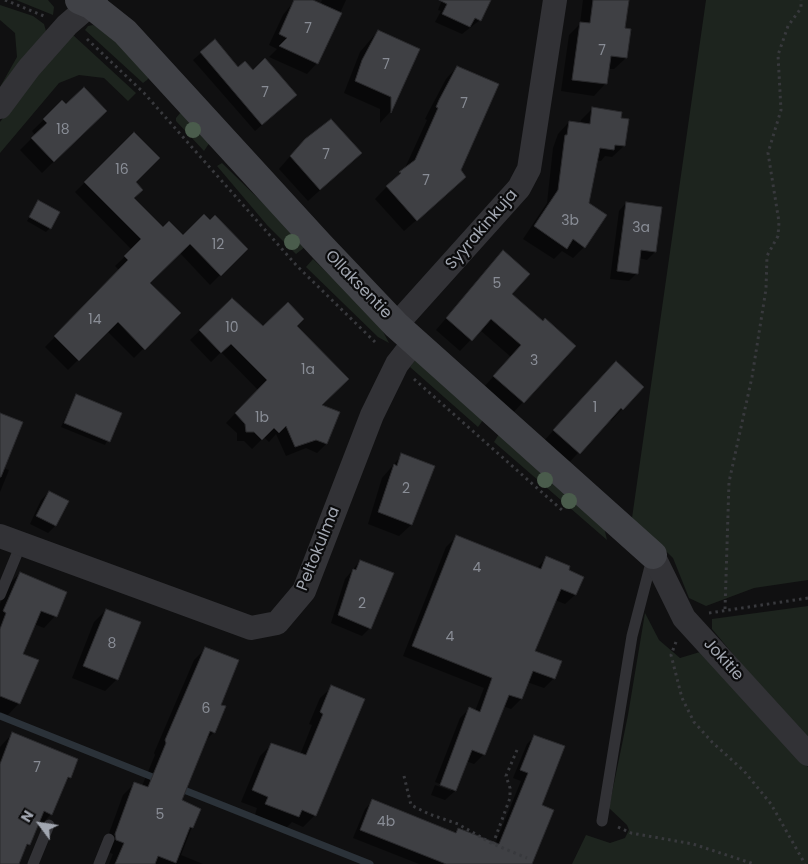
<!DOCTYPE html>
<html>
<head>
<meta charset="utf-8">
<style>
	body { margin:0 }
	#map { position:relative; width:808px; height:864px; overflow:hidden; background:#101011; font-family:Poppins,sans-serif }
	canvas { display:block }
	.north { position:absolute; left:15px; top:799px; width:50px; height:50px; -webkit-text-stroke:4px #0b0b0c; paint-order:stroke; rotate:301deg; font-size:14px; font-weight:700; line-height:20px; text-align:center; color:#a2a7b1 }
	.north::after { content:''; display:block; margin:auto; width:18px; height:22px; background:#a2a7b1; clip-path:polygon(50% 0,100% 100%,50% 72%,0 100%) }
</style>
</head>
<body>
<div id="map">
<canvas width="808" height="864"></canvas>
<div class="north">N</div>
</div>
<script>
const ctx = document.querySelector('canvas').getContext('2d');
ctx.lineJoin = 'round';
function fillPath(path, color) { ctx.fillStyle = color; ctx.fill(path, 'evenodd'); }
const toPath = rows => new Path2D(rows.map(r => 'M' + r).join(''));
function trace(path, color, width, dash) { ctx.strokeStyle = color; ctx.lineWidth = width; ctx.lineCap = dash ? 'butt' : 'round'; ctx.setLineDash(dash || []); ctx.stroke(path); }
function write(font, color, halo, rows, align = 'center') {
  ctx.font = font + ' Poppins,sans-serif'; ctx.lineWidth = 4.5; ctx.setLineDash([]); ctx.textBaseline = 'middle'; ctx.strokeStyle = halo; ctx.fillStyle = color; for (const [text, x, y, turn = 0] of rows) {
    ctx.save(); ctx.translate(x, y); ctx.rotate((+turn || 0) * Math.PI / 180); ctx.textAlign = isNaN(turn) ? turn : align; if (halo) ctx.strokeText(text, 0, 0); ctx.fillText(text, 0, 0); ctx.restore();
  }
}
fillPath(toPath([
	[16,0,48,0,54,7,53,15],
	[706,0,808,0,808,580,754,588,706,606,689,598,673,558,632,518],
	[0,5,33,16,44,24,46,31,0,95,0,87,17,57,15,33,0,20],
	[93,25,103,30,151,75,147,80,143,83,85,30,88,26],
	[73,35,136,93,128,101,104,78,79,75,59,83,0,153,0,122,28,83],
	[181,112,210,142,204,151,176,121,176,118],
	[222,163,278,218,305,247,296,254,267,225,217,166],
	[313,259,378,322,389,343,378,337,306,267],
	[415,360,483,420,478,427,410,367],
	[499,434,603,523,607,540,494,442],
	[808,606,808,744,712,629,712,619],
	[645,613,659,640,680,658,700,652,808,767,808,864,572,864,586,835,610,843,625,838,629,830,627,825,609,808,628,715]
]), '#1d241e');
fillPath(toPath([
	[295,0,310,0,320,5,322,0,346,0,317,63,307,74,269,57,277,49,269,45,283,15],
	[442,0,489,0,480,20,462,34,435,22,441,11,438,10],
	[583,0,628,0,624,29,626,58,614,69,608,69,605,84,594,96,561,91,569,35,580,24],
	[378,31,418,49,390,112,380,123,380,109,344,93,360,52],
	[215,41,238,69,288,102,255,131,193,60],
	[457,67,453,188,404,231,375,199,405,168,427,120,425,119,428,113,446,79],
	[62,102,66,106,105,111,42,173,20,150,35,135,32,131],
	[593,108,620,119,624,146,612,157,605,156,601,161,596,160,588,204,584,247,573,258,562,251,554,259,523,239,547,203,553,148,558,134,569,122,580,124,581,120],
	[134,134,132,198,163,229,183,237,210,221,246,249,210,285,180,253,148,283,179,313,134,358,107,331,68,370,45,347,120,271,115,266,132,250,75,192],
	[293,153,348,165,308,201,279,169],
	[39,201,50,228,46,232,27,221],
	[626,203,655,252,647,260,639,258,637,273,629,281,610,279,619,211],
	[503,252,510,294,574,346,512,414,483,388,511,357,480,330,460,351,436,330],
	[232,300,263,328,295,326,320,405,326,444,317,453,306,448,286,456,276,434,269,442,264,437,252,449,244,441,237,441,237,433,226,423,258,390,221,352,211,362,190,340],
	[604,374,622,409,611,421,609,419,567,465,543,442],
	[76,395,120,414,105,445,61,427],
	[0,414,3,468,9,470,0,492],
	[402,455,411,525,399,536,368,524,382,478],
	[49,492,55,526,48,533,30,524,41,500],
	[456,537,537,568,546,558,567,571,575,595,565,604,555,600,533,652,554,678,544,688,527,682,521,699,511,709,503,706,484,754,474,764,466,761,455,791,445,800,431,795,435,785,451,791,451,788,435,782,460,718,469,709,475,711,484,688,403,656,446,547],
	[360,561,370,628,362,636,331,623,345,579],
	[20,573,55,616,44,628,34,624,22,655,19,703,8,715,0,712,0,604,8,585],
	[106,610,117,679,105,691,72,678,94,622],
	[206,648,220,705,214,732,205,741,180,801,199,809,181,855,203,864,109,864,113,854,105,851,104,847,123,795,135,783,142,786,155,755,154,753,194,660],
	[332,687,315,815,303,827,292,822,286,828,255,815,257,808,241,802,260,756,271,745,300,755,312,725,309,724,320,698],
	[12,734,70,777,64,783,51,814,40,826,37,824,29,844,22,851,17,864,0,864,0,747],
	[535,736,540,806,530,864,419,864,353,838,365,809,373,801,454,833,458,829,495,844,521,781,513,778,527,744]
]), '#0007');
trace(toPath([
	[0,716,160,780],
	[179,788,370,864]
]), '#2b3239', 7);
const building = toPath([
	[294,0,313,0,342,13,318,64,279,46,287,38,279,34,294,0],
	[439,0,491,0,481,21,475,18,470,27,442,14,447,4,439,0],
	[593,0,629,0,625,28,631,29,627,58,611,56,607,84,572,80,580,22,590,23,593,0],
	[378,30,420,49,391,113,391,97,355,81,362,60,378,30],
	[215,39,238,67,245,61,253,70,265,58,297,95,262,125,200,52,215,39],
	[457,66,499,84,461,170,466,177,417,221,386,186,401,173,399,172,415,160,438,108,436,107,439,100,457,66],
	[84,87,107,111,54,162,31,138,47,123,43,119,62,100,66,104,84,87],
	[592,107,622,112,621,118,629,119,625,146,615,145,614,150,600,148,589,203,607,215,585,248,573,239,567,249,534,226,558,190,565,135,567,135,569,121,590,124,592,107],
	[331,119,362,153,320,190,290,156,305,139,331,119],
	[134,132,160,158,136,182,143,190,134,198,163,227,169,221,183,235,204,214,210,220,215,215,248,249,221,276,190,244,150,283,181,313,145,350,118,322,79,361,54,336,128,260,124,256,141,239,84,182,134,132],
	[38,200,60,212,51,229,29,217,38,200],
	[626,202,662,207,656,252,641,250,638,274,617,271,626,202],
	[503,250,530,274,512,294,543,321,545,318,576,346,524,403,493,376,521,345,491,319,472,341,446,318,503,250],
	[232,298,263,326,288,302,304,319,297,326,349,379,322,405,340,412,327,444,316,440,295,447,286,426,279,433,274,428,262,440,254,432,246,432,245,424,235,413,267,380,231,344,221,353,199,330,232,298],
	[616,361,644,387,623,410,621,408,580,454,553,430,616,361],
	[76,394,122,413,110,442,64,423,76,394],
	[0,413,23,422,1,477,0,477,0,413],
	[401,453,435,466,412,525,378,512,394,464,397,466,401,453],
	[49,491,69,501,56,526,36,516,49,491],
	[456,535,541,569,546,556,570,566,569,570,584,577,576,595,561,589,535,651,562,661,555,679,533,671,522,699,509,695,485,755,472,750,456,791,440,785,469,707,480,712,492,678,412,646,456,535],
	[360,560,394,573,371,629,338,615,353,569,356,570,360,560],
	[20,572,67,592,57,617,41,611,23,654,39,660,20,704,0,696,0,629,6,613,3,611,20,572],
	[106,609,141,622,118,680,83,666,106,609],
	[205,647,239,660,221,705,226,706,215,733,210,731,182,800,201,809,193,828,190,827,176,863,158,856,155,864,115,864,124,843,116,840,115,834,134,782,148,787,166,743,165,740,205,647],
	[331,685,365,699,316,816,302,810,299,817,265,804,268,797,252,790,271,743,306,755,323,714,320,712,331,685],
	[12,732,78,759,71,778,68,777,52,815,44,811,30,845,27,844,19,864,0,864,0,764,12,732],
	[534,735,565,746,542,805,554,810,532,864,446,864,360,830,372,799,456,833,458,828,499,844,528,773,520,770,534,735]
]);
fillPath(building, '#3f4044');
trace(building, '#2a2a2d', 1);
trace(toPath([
	[5,0,44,16],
	[87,39,144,93,297,266,375,342],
	[414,379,563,511],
	[725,609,729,482,752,377,766,289,767,256,778,236,779,222,768,153,781,110,778,55,788,26,801,8,801,0],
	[709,613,808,598],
	[676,642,671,655,682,698,694,722,712,742,744,771,771,804,805,864],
	[404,776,411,805,429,814,458,824,491,843,527,858],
	[618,827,631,833,693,844,754,864],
	[493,844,510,798,510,788,506,776,517,750]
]), '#38393d', 3, [2.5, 4]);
trace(toPath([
	[0,595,21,544],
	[602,821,632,636,652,559],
	[33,864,49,825],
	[99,864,109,839]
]), '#323236', 11);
trace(toPath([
	[0,107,29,68,67,25,96,0],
	[396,325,519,188,529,169,555,0],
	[0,536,251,628,277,623,304,591,372,415,397,364,415,341],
	[653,555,684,618,808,754]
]), '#323236', 24);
trace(toPath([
	[79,0,91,5,125,32,320,245,396,325,653,555]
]), '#404146', 28);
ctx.fillStyle = '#4a5c4c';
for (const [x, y] of [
	[193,130],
	[292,242],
	[545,480],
	[569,501]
]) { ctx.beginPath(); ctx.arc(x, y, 8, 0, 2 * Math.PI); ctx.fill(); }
write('14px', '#898d96', null, [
	["7",308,29],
	["7",602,51],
	["7",386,65],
	["7",265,93],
	["7",464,104],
	["18",63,130],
	["7",326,155],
	["16",122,170],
	["7",426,181],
	["3b",570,221],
	["3a",641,228],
	["12",218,245],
	["5",497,284],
	["14",95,320],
	["10",232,328],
	["3",534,361],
	["1a",308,370],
	["1",595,408],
	["1b",262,418],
	["2",406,489],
	["4",477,568],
	["2",362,604],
	["4",450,637],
	["8",112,644],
	["6",206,709],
	["7",37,768],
	["5",160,815],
	["4b",386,822]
]);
write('16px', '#a2a7b1', '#0b0b0c', [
	["Syyrakinkuja",482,230,-49],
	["Ollaksentie",358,285,46],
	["Peltokulma",319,549,-68],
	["Jokitie",723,660,48]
]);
</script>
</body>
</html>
